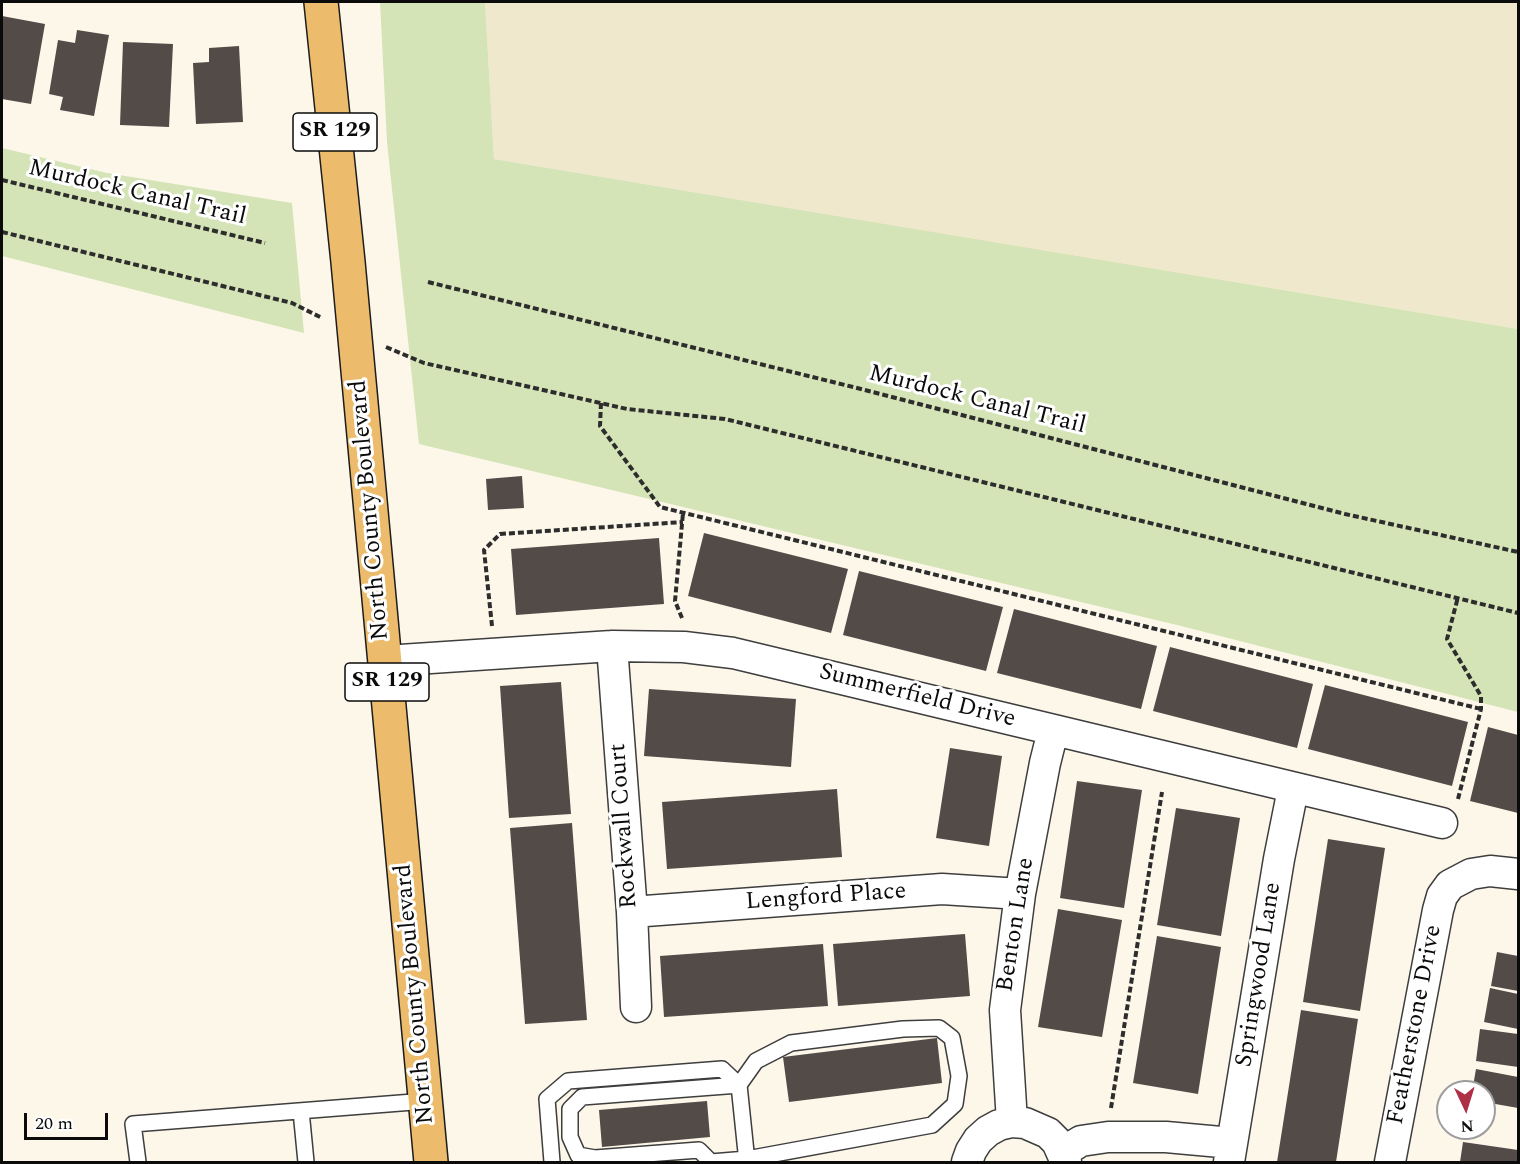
<!DOCTYPE html>
<html>
<head>
<meta charset="utf-8">
<style>
	body { margin:0 }
	#map { position:relative; width:1520px; height:1164px; overflow:hidden; background:#fdf7ea; font-family:Spectral,serif }
	canvas { display:block }
	.frame { position:absolute; inset:0; border:3px solid #0b0b0b; pointer-events:none }
	.north { position:absolute; left:1436px; top:1080px; width:60px; height:60px; box-sizing:border-box; background:#fff; border:2px solid #9d9d9d; border-radius:50%; rotate:176deg; font-size:16px; font-weight:700; line-height:24px; text-align:center; color:#0b0b0b }
	.north::after { content:''; display:block; margin:auto; width:21px; height:27px; background:#ad3047; clip-path:polygon(50% 0,100% 100%,50% 72%,0 100%) }
	.scale { position:absolute; left:24px; top:1113px; width:84px; height:27px; box-sizing:border-box; border:3px solid #0b0b0b; border-top:0; padding-left:8px; font-size:18px; line-height:21px; white-space:nowrap; color:#0b0b0b; -webkit-text-stroke:4px #fff; paint-order:stroke }
</style>
</head>
<body>
<div id="map">
<canvas width="1520" height="1164"></canvas>
<div class="frame"></div>
<div class="north">N</div>
<div class="scale">20 m</div>
</div>
<script>
const ctx = document.querySelector('canvas').getContext('2d');
ctx.lineJoin = 'round';
function fillPath(path, color) { ctx.fillStyle = color; ctx.fill(path, 'evenodd'); }
const toPath = rows => new Path2D(rows.map(r => 'M' + r).join(''));
function trace(path, color, width, dash) { ctx.strokeStyle = color; ctx.lineWidth = width; ctx.lineCap = dash ? 'butt' : 'round'; ctx.setLineDash(dash || []); ctx.stroke(path); }
function write(font, color, halo, rows, align = 'center') {
  ctx.font = font + ' Spectral,serif'; ctx.lineWidth = 6; ctx.setLineDash([]); ctx.textBaseline = 'middle'; ctx.strokeStyle = halo; ctx.fillStyle = color; for (const [text, x, y, turn = 0] of rows) {
    ctx.save(); ctx.translate(x, y); ctx.rotate((+turn || 0) * Math.PI / 180); ctx.textAlign = isNaN(turn) ? turn : align; if (halo) ctx.strokeText(text, 0, 0); ctx.fillText(text, 0, 0); ctx.restore();
  }
}
fillPath(toPath([
	[485,2,1518,2,1518,329,494,159]
]), '#f0e8cd');
fillPath(toPath([
	[380,2,485,2,494,159,1518,329,1518,712,1177,625,419,444,387,142],
	[2,148,107,173,292,203,304,333,2,256]
]), '#d4e4b7');
fillPath(toPath([
	[2,16,45,24,31,104,2,99],
	[77,30,109,35,94,116,60,110,63,97,49,94,58,40,75,43],
	[123,42,173,44,169,127,120,125],
	[239,46,243,122,196,124,193,63,209,62,209,48],
	[522,476,524,508,488,510,486,479],
	[704,533,848,569,831,633,688,596],
	[659,538,664,604,516,615,511,549],
	[859,571,1003,607,986,671,843,635],
	[1014,609,1157,646,1141,709,997,673],
	[1170,647,1313,684,1297,748,1153,711],
	[561,682,571,814,509,818,500,686],
	[1325,685,1468,722,1452,786,1308,749],
	[649,689,796,699,791,767,644,756],
	[1488,727,1518,735,1518,813,1470,801],
	[950,748,1002,756,989,846,936,838],
	[1077,781,1142,790,1124,908,1060,898],
	[837,789,842,857,667,869,662,802],
	[1176,808,1240,818,1221,936,1157,925],
	[572,823,587,1020,525,1024,510,828],
	[1328,839,1385,848,1360,1011,1303,1002],
	[1058,909,1122,920,1102,1037,1038,1027],
	[965,934,970,996,838,1006,833,944],
	[1157,936,1221,947,1198,1094,1133,1083],
	[823,944,828,1006,664,1017,660,956],
	[1497,952,1518,956,1518,991,1491,986],
	[1490,988,1518,994,1518,1029,1484,1022],
	[1301,1010,1358,1019,1336,1162,1277,1162],
	[1480,1029,1518,1034,1518,1067,1476,1061],
	[937,1038,942,1083,789,1102,783,1057],
	[1476,1069,1518,1077,1518,1108,1484,1102,1484,1092,1472,1092],
	[707,1101,710,1137,602,1147,599,1110],
	[1463,1142,1518,1150,1518,1162,1460,1162]
]), '#524b48');
const lane = toPath([
	[301,1111,306,1162],
	[138,1162,133,1124,426,1101],
	[552,1162,547,1099,568,1081,722,1069,739,1085,747,1162],
	[710,1162,711,1162,747,1159,932,1125,955,1104,959,1076,952,1038,939,1028,903,1029,791,1043,756,1061,739,1085,582,1097,570,1109,570,1137,578,1155,595,1158,699,1150,711,1162]
]);
const street = toPath([
	[612,646,632,912,636,1007],
	[385,661,612,646,684,647,733,653,1442,823],
	[632,912,942,889,1020,894],
	[1012,1122,1005,1010,1020,894,1045,763,1053,731],
	[1063,1152,1081,1141,1108,1137,1166,1137,1232,1143],
	[967,1162,971,1151,978,1140,988,1131,999,1125,1012,1122,1025,1123,1048,1133,1057,1142,1066,1162],
	[1229,1162,1279,859,1293,789],
	[1390,1162,1438,910,1442,896,1450,885,1471,874,1490,871,1518,874]
]);
const primary = toPath([
	[321,2,348,262,431,1162]
]);
trace(lane, '#3e3e3e', 18);
trace(street, '#3e3e3e', 33);
trace(primary, '#1c1c1c', 36);
trace(toPath([
	[2,180,265,243],
	[2,232,292,303,322,318],
	[428,282,857,388,1345,514,1518,552],
	[386,347,424,363,627,409,725,419,1518,613],
	[601,403,600,426,660,507,1481,709],
	[682,618,675,601,683,513],
	[492,626,484,550,500,534,683,522],
	[1458,799,1481,709,1481,696,1447,639,1458,597],
	[1111,1108,1162,792]
]), '#2d2d2d', 4, [6, 3]);
trace(lane, '#fff', 15);
trace(street, '#fff', 30);
trace(primary, '#ecbb6b', 33);
for (const [x, y, w] of [
	[335,132,84],
	[387,682,84]
]) { const box = new Path2D(); box.roundRect(x - w / 2, y - 19, w, 38, 4.5); ctx.fillStyle = '#fff'; ctx.fill(box); trace(box, '#0b0b0b', 1.5); }
write('bold 22px', '#0b0b0b', null, [
	["SR 129",335,132],
	["SR 129",387,682]
]);
write('24px', '#0b0b0b', '#fff', [
	["Murdock Canal Trail",137,194,13],
	["Murdock Canal Trail",977,401,14],
	["North County Boulevard",371,510,-95],
	["Summerfield Drive",917,697,14],
	["Rockwall Court",625,826,-94],
	["Lengford Place",826,898,-4],
	["Benton Lane",1017,925,-81],
	["Springwood Lane",1260,975,-81],
	["North County Boulevard",416,994,-95],
	["Featherstone Drive",1416,1025,-79]
]);
</script>
</body>
</html>
